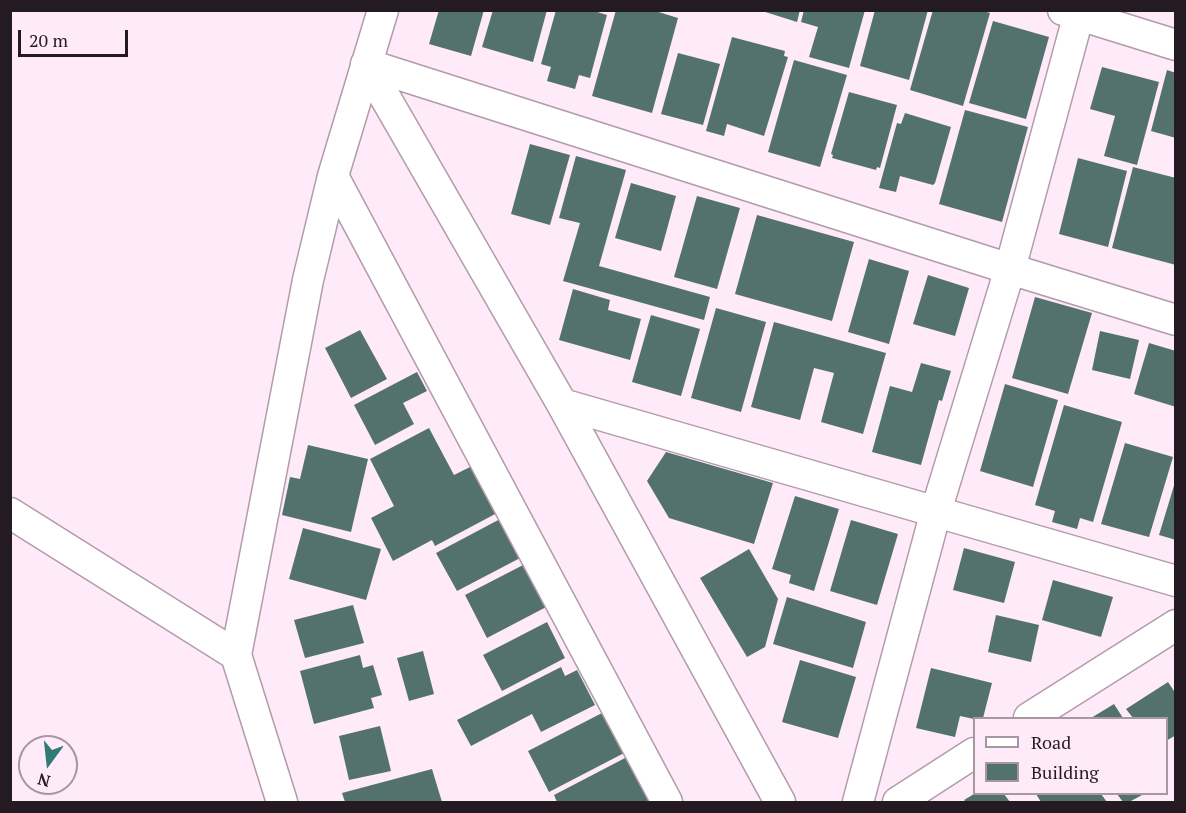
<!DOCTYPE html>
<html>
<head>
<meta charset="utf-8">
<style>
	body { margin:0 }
	#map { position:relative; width:1186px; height:813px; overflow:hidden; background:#feeaf8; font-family:"PT Serif",serif }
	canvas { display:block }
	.frame { position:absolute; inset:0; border:12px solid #241b22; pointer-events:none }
	.legend { position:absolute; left:973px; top:717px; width:195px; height:78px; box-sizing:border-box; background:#feeaf8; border:2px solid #a797a2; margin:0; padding:8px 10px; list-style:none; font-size:18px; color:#241b22 }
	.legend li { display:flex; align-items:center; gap:12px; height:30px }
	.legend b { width:30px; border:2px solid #a797a2 }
	.north { position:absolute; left:18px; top:735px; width:60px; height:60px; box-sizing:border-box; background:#feeaf8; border:2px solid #a797a2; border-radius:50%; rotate:195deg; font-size:16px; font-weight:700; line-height:24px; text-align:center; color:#241b22 }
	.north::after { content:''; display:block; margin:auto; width:21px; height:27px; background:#327a75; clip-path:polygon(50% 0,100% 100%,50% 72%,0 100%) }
	.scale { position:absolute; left:18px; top:30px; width:110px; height:27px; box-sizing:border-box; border:3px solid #241b22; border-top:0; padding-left:8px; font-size:18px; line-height:21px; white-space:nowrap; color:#241b22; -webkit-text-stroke:4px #feeaf8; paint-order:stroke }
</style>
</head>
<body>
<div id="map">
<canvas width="1186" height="813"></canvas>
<div class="frame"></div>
<ul class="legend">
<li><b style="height:8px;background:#fff"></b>Road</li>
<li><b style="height:16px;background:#53726e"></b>Building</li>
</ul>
<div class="north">N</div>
<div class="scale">20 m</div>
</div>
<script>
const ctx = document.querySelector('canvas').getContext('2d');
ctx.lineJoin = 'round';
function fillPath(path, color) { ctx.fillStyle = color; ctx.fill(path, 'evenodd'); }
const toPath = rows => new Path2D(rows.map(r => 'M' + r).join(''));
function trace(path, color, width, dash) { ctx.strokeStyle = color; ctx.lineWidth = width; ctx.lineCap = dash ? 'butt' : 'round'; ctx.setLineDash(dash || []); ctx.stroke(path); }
fillPath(toPath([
	[439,10,484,10,471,56,429,44],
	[493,10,547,10,533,62,482,47],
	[556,10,591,10,607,15,590,78,579,75,575,89,547,81,551,67,541,64],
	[616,10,652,10,678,18,652,113,592,96],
	[759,10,800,10,797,22],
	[804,10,865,10,849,68,809,57,818,27,801,22],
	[875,10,928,10,909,80,860,66],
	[933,10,980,10,990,13,963,106,910,90],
	[993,21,1049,37,1026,119,969,103],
	[732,37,785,51,784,56,788,57,764,136,727,124,724,136,706,131],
	[678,53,720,64,703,125,661,114],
	[794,60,847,75,820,167,768,152],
	[1102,67,1159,82,1137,165,1104,156,1115,116,1090,109],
	[1167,70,1176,73,1176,138,1151,131],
	[849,92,897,105,880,168,877,167,876,170,832,158,833,155,831,154],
	[965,110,1028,127,1002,222,939,204],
	[905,113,951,127,935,183,933,185,900,176,896,192,879,188,897,123,901,124],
	[530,144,570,155,550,225,511,214],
	[576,156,626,170,599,266,710,297,704,320,563,281,580,223,559,218],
	[1078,158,1127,171,1108,247,1059,234],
	[1133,167,1176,178,1176,265,1112,248],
	[631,183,676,196,661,251,615,238],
	[697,196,740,208,717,289,674,277],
	[757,215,854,242,832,321,735,294],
	[869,259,909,271,889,344,848,332],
	[928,275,969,288,955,336,913,324],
	[573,289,610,300,608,310,641,319,630,360,559,340],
	[1035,297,1092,313,1068,394,1012,378],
	[716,308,766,322,741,412,691,398],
	[651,315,700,329,681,396,632,382],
	[774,322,886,353,863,434,821,422,834,373,814,368,800,420,751,407],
	[360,330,387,379,351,398,325,348],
	[1100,331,1139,340,1130,379,1092,370],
	[1149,343,1176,351,1176,407,1134,394],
	[921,363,951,371,942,401,939,400,921,465,872,452,890,386,912,392],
	[417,372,427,391,403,403,414,424,375,445,354,405],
	[1005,384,1058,400,1033,487,980,471],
	[1064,405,1122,422,1093,522,1080,518,1077,529,1052,522,1055,511,1035,505],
	[429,428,454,475,472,466,497,513,435,546,432,540,393,561,371,518,394,506,370,459],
	[1125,443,1173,457,1149,537,1101,524],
	[308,445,368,459,351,532,282,515,290,477,300,479],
	[666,452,773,483,754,544,669,518,647,481],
	[1176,479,1176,540,1159,535],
	[795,496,839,509,814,591,789,583,791,575,772,569],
	[502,518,522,557,457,591,436,553],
	[851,520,898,534,877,605,830,591],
	[303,528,381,549,366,600,289,579],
	[964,548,1015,562,1004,603,953,590],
	[749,549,778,599,765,647,747,657,700,578],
	[527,563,550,605,487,638,465,595],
	[1053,580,1113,597,1101,637,1042,620],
	[787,597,866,622,853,668,773,644],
	[353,605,364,643,305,658,294,620],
	[996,615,1039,625,1031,662,988,652],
	[547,622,565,658,502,691,483,655],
	[423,651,434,694,409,701,397,658],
	[360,655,363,668,373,665,382,695,371,698,374,708,314,724,300,671],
	[800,660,856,677,838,738,782,722],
	[561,667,565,676,577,670,595,705,541,732,532,714,471,746,457,720],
	[931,668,992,683,983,718,974,719,960,716,955,737,916,728],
	[1168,682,1176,694,1176,735,1166,741,1166,718,1133,718,1126,709],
	[1114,704,1123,718,1091,718],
	[604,712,626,752,549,792,528,751],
	[380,726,391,771,349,780,339,736],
	[627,757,651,802,557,802,554,795],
	[432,769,442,802,345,802,342,793],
	[974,794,1004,794,1010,802,966,802,964,800],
	[1036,794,1101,794,1107,802,1041,802],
	[1117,794,1144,794,1129,802,1123,802]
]), '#53726e');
const minor = toPath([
	[1063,10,1176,45],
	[366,64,1010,269,1176,320],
	[366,64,562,404,780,802],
	[333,176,667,802],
	[562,404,1176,581],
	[10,513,236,655,282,802],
	[236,655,308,280,333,176,383,10],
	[1029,718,1176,625],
	[858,802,936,511,1010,269,1080,10],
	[898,802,974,753]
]);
trace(minor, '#b29bab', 33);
trace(minor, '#fff', 30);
</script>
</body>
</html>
